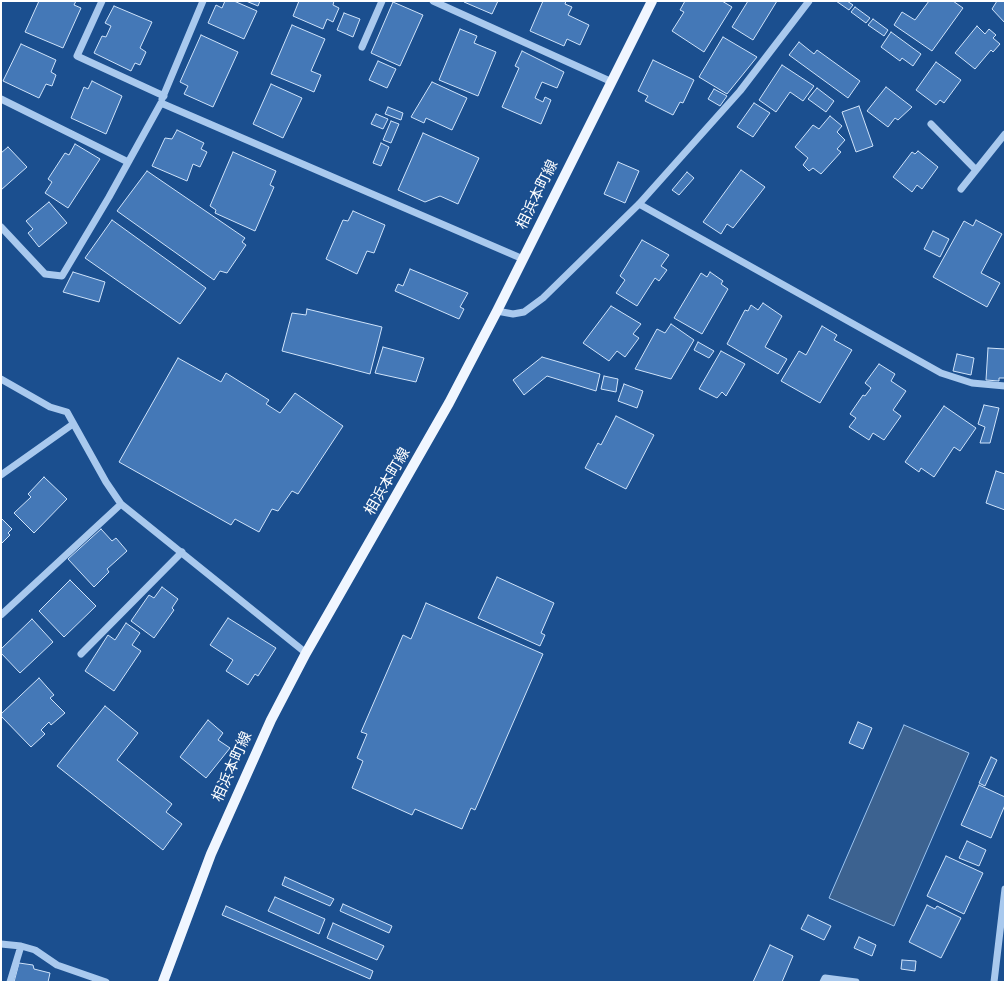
<!DOCTYPE html>
<html>
<head>
<meta charset="utf-8">
<style>
	body { margin:0 }
	#map { position:relative; width:1006px; height:983px; overflow:hidden; background:#1b4f8f; font-family:"Titillium Web",sans-serif }
	canvas { display:block }
	.frame { position:absolute; inset:0; border:2px solid #fff; pointer-events:none }
</style>
</head>
<body>
<div id="map">
<canvas width="1006" height="983"></canvas>
<div class="frame"></div>
</div>
<script>
const ctx = document.querySelector('canvas').getContext('2d');
ctx.lineJoin = 'round';
function fillPath(path, color) { ctx.fillStyle = color; ctx.fill(path, 'evenodd'); }
const toPath = rows => new Path2D(rows.map(r => 'M' + r).join(''));
function trace(path, color, width, dash) { ctx.strokeStyle = color; ctx.lineWidth = width; ctx.lineCap = dash ? 'butt' : 'round'; ctx.setLineDash(dash || []); ctx.stroke(path); }
function write(font, color, halo, rows, align = 'center') {
  ctx.font = font + ' "Titillium Web","Noto Sans JP",sans-serif'; ctx.lineWidth = 3.5; ctx.setLineDash([]); ctx.textBaseline = 'middle'; ctx.strokeStyle = halo; ctx.fillStyle = color; for (const [text, x, y, turn = 0] of rows) {
    ctx.save(); ctx.translate(x, y); ctx.rotate((+turn || 0) * Math.PI / 180); ctx.textAlign = isNaN(turn) ? turn : align; if (halo) ctx.strokeText(text, 0, 0); ctx.fillText(text, 0, 0); ctx.restore();
  }
}
const water = toPath([
	[904,725,969,753,894,926,829,898,904,725]
]);
fillPath(water, '#3c6290');
trace(water, '#9cc4f0', 1);
const building = toPath([
	[39,1,76,1,74,5,81,8,63,48,25,32,39,1],
	[225,1,234,1,257,11,244,39,208,23,216,5,222,8,225,1],
	[246,1,260,1,258,6,246,1],
	[299,1,334,1,333,5,339,8,333,22,327,19,323,29,293,16,299,1],
	[465,1,498,1,492,14,464,2,465,1],
	[543,1,566,1,565,4,572,7,568,15,589,25,580,45,567,39,564,46,530,31,543,1],
	[685,1,722,1,732,7,704,52,672,31,684,12,680,10,685,1],
	[748,1,777,1,753,40,732,27,748,1],
	[836,1,847,1,853,5,849,10,836,1],
	[929,1,953,1,963,8,932,51,894,25,902,12,915,20,929,1],
	[997,1,1005,1,1005,23,992,9,997,1],
	[393,2,423,15,400,66,371,53,393,2],
	[114,6,152,22,140,48,146,52,140,65,135,63,131,71,94,53,102,36,106,37,111,26,105,23,114,6],
	[855,7,870,18,866,23,851,12,855,7],
	[344,13,360,19,353,37,337,30,344,13],
	[873,19,888,30,884,36,868,25,873,19],
	[292,25,325,39,311,71,321,75,314,92,271,74,292,25],
	[977,26,985,34,989,29,996,35,993,38,1000,44,993,52,991,50,975,69,955,53,977,26],
	[460,29,477,36,474,43,496,52,478,96,439,80,460,29],
	[891,32,921,54,913,66,902,58,900,61,881,47,891,32],
	[201,35,238,52,213,107,184,94,188,86,180,82,201,35],
	[723,37,757,57,727,94,699,77,723,37],
	[799,42,814,54,817,50,860,81,848,98,789,55,799,42],
	[21,44,56,60,51,72,56,75,52,86,46,84,39,98,3,81,21,44],
	[522,51,564,72,557,88,542,82,535,98,543,102,545,97,551,100,541,124,502,107,519,68,515,66,522,51],
	[653,60,694,80,683,103,680,102,673,115,645,101,648,96,638,91,653,60],
	[378,61,396,69,387,88,369,80,378,61],
	[936,62,961,80,944,103,940,100,936,105,916,90,936,62],
	[782,65,814,86,803,101,790,92,776,112,759,100,782,65],
	[92,81,122,96,106,134,71,118,84,87,88,89,92,81],
	[432,82,467,98,452,130,426,118,424,123,411,117,432,82],
	[271,84,302,98,283,138,253,124,271,84],
	[886,87,912,107,898,120,895,118,888,127,867,111,886,87],
	[817,88,834,101,826,112,808,99,817,88],
	[714,89,727,96,720,106,708,99,714,89],
	[754,103,770,113,753,137,737,127,754,103],
	[859,106,873,146,856,152,842,112,859,106],
	[388,107,403,113,401,120,385,114,388,107],
	[376,114,388,119,383,129,371,124,376,114],
	[830,116,842,126,837,132,845,140,837,149,841,152,821,174,813,168,809,171,803,165,808,158,795,147,813,125,819,129,830,116],
	[391,121,399,124,391,143,383,140,391,121],
	[177,130,204,143,201,149,207,152,200,167,193,164,187,181,152,166,165,138,172,139,177,130],
	[423,133,479,158,458,204,440,196,425,202,398,190,423,133],
	[381,143,389,147,381,166,373,163,381,143],
	[75,144,100,159,68,208,45,193,52,182,48,179,65,153,69,155,75,144],
	[8,147,27,167,1,190,1,153,8,147],
	[918,151,938,167,922,189,917,185,912,192,893,177,912,152,915,154,918,151],
	[233,152,276,171,270,185,274,187,255,231,215,213,216,210,210,206,233,152],
	[618,162,639,171,625,203,604,194,618,162],
	[741,170,765,187,733,228,727,224,721,234,703,222,741,170],
	[147,171,245,238,242,242,246,245,227,273,220,271,214,280,117,211,147,171],
	[687,172,694,178,679,195,672,190,687,172],
	[49,202,67,223,39,247,28,233,33,229,26,221,49,202],
	[353,211,385,225,374,253,367,251,357,274,326,259,343,220,348,221,353,211],
	[112,220,206,288,180,324,85,258,112,220],
	[976,220,1002,234,981,273,1000,283,987,307,933,277,964,221,973,226,976,220],
	[933,231,949,239,940,257,924,249,933,231],
	[642,240,669,255,661,266,667,270,659,281,655,278,637,306,616,293,625,280,620,276,642,240],
	[410,269,468,293,460,307,464,309,459,319,395,291,398,284,403,286,410,269],
	[73,272,105,282,99,302,63,292,73,272],
	[710,272,723,281,721,284,728,289,702,334,674,318,701,273,707,277,710,272],
	[763,303,782,316,765,347,787,359,778,374,727,344,745,310,748,311,751,305,758,310,763,303],
	[611,306,641,324,633,334,639,338,625,357,617,351,609,361,583,343,611,306],
	[307,309,382,327,370,374,282,351,292,313,306,315,307,309],
	[671,324,694,340,671,379,635,369,657,329,665,333,671,324],
	[822,326,837,335,834,340,852,350,820,403,781,381,799,351,806,355,822,326],
	[698,342,714,351,709,358,694,350,698,342],
	[383,347,424,358,416,382,375,373,383,347],
	[988,348,1005,349,1005,378,999,378,999,381,986,380,988,348],
	[721,351,745,364,726,396,722,392,717,398,699,389,721,351],
	[957,354,974,358,971,375,953,371,957,354],
	[542,357,600,374,596,391,547,376,524,395,513,380,542,357],
	[178,358,221,382,226,373,269,400,266,404,280,413,295,393,343,426,298,494,292,491,278,511,272,509,259,532,235,519,231,525,119,462,178,358],
	[879,364,895,374,891,381,906,391,893,410,901,416,884,440,873,433,869,440,849,427,856,418,850,414,863,395,865,396,871,388,865,383,879,364],
	[604,376,618,379,616,392,601,389,604,376],
	[624,384,643,391,637,408,618,401,624,384],
	[984,405,999,408,990,443,980,443,985,427,978,424,984,405],
	[944,406,976,428,960,451,954,447,934,477,921,468,919,472,905,462,944,406],
	[616,416,654,435,626,489,585,468,598,443,601,445,616,416],
	[996,471,1005,474,1005,510,986,503,996,471],
	[44,477,67,499,34,533,14,513,31,497,28,494,44,477],
	[1,518,12,529,8,533,10,535,1,544,1,518],
	[101,529,112,541,116,538,127,551,107,569,109,572,94,587,68,559,101,529],
	[497,577,554,603,541,633,545,635,540,646,478,618,497,577],
	[70,580,96,606,64,637,39,611,70,580],
	[162,587,178,599,172,608,174,610,154,638,131,621,149,595,154,598,162,587],
	[426,603,543,654,475,810,471,808,462,829,415,809,412,815,352,788,363,761,357,758,367,734,361,732,403,635,411,639,426,603],
	[228,618,276,648,258,676,255,674,248,685,226,671,233,660,210,645,228,618],
	[32,619,53,642,20,673,1,653,1,649,32,619],
	[126,623,140,633,132,645,141,651,114,691,85,671,108,635,115,640,126,623],
	[39,678,54,695,50,698,65,713,51,725,49,722,41,730,45,734,31,747,1,716,1,714,39,678],
	[105,706,138,733,117,760,172,804,166,812,182,824,163,850,57,766,105,706],
	[208,720,223,733,218,740,230,748,206,778,180,757,208,720],
	[858,722,872,728,863,749,849,743,858,722],
	[991,757,997,760,985,786,979,783,991,757],
	[979,785,1005,797,1005,805,991,838,961,825,979,785],
	[967,841,986,850,979,866,959,858,967,841],
	[946,856,983,873,964,914,927,896,946,856],
	[285,877,334,899,330,906,282,885,285,877],
	[275,897,325,919,319,934,268,911,275,897],
	[343,904,392,926,389,933,340,911,343,904],
	[927,905,935,909,937,906,961,918,941,958,909,942,927,905],
	[226,906,373,971,370,979,222,915,226,906],
	[808,915,831,926,824,940,801,929,808,915],
	[333,923,384,946,377,960,327,938,333,923],
	[859,937,876,945,872,956,854,948,859,937],
	[770,945,793,956,782,982,753,982,770,945],
	[902,960,916,961,915,971,901,969,902,960],
	[19,963,33,965,34,969,50,973,48,982,14,982,19,963]
]);
fillPath(building, '#4478b7');
trace(building, '#cfe3fa', 1);
trace(toPath([
	[102,1,77,56,164,96],
	[433,1,612,82],
	[362,47,382,1],
	[1,99,128,162],
	[162,99,203,1],
	[931,124,976,170],
	[961,189,1005,134],
	[639,204,941,373,972,383,1005,386],
	[1,227,45,274,62,276,109,197,161,103,523,259],
	[497,311,513,314,524,312,543,298,639,204,740,91,809,1],
	[1,379,50,407,67,412,106,482,121,504,306,653],
	[1,475,73,424],
	[1,615,121,504],
	[81,654,182,552],
	[1,944,21,946,35,950,57,965,106,982],
	[10,982,21,946],
	[823,982,825,978,856,982],
	[994,982,1005,889]
]), '#a9c9ee', 7);
trace(toPath([
	[163,982,211,854,271,720,306,653,449,403,497,311,652,1]
]), '#f0f6ff', 10);
write('15px', '#fff', '#1b4f8f', [
	["相浜本町線",538,195,-64],
	["相浜本町線",388,482,-60],
	["相浜本町線",233,767,-66]
]);
</script>
</body>
</html>
